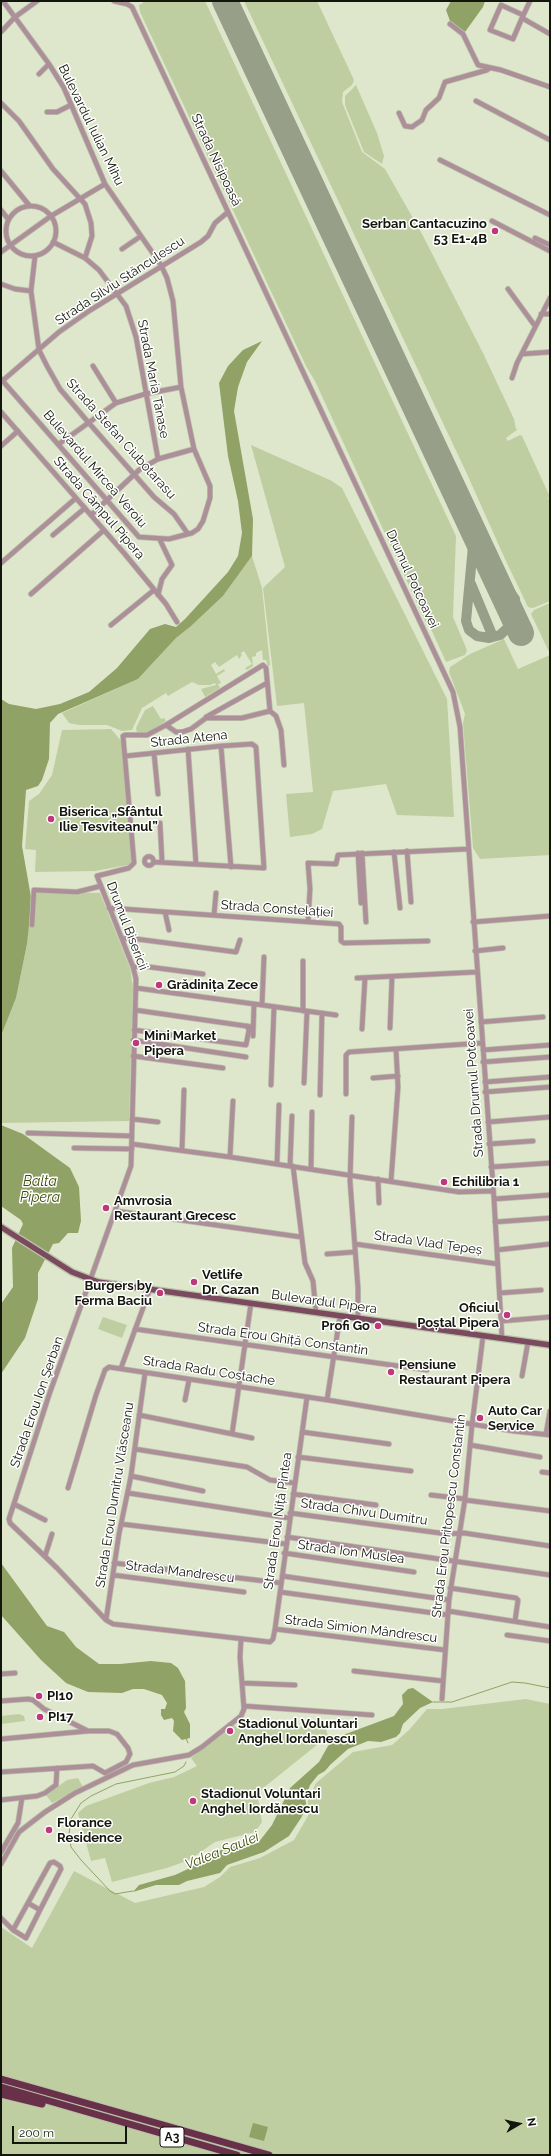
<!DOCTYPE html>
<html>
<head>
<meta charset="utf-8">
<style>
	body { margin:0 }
	#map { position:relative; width:551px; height:2156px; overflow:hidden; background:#dee7cb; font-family:Raleway,sans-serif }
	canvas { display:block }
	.frame { position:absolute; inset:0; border:2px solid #13160c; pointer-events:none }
	.north { position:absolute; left:499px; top:2104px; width:40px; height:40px; -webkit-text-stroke:3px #fff; paint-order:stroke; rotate:81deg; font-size:11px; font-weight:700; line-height:16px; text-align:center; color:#13160c }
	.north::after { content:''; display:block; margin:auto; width:14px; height:18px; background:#13160c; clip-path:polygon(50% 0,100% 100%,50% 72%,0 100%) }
	.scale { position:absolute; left:12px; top:2126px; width:115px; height:18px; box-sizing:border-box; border:2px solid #13160c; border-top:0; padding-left:5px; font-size:12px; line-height:14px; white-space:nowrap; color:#13160c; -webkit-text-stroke:3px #fff; paint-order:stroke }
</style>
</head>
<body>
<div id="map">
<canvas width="551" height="2156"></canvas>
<div class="frame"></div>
<div class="north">N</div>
<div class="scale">200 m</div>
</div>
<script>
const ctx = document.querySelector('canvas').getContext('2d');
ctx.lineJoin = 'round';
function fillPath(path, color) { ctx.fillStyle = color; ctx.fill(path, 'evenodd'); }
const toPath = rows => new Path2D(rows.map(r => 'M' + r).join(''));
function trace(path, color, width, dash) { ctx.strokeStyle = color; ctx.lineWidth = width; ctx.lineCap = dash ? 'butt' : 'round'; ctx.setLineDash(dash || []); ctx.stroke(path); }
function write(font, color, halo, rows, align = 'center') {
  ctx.font = font + ' Raleway,sans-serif'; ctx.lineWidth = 3; ctx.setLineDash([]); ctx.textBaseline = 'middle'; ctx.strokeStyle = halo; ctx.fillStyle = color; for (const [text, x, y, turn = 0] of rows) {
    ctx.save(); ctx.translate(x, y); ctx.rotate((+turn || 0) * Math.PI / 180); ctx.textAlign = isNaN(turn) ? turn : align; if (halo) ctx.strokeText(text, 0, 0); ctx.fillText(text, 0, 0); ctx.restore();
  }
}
fillPath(toPath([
	[143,1,205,1,456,536,453,617,467,650,465,655,446,662,430,627,427,625,315,381,306,366,140,12,139,5,143,3],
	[244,1,317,1,354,80,352,85,343,92,342,102,362,152,385,169,422,234,483,353,514,419,516,429,518,429,506,438,508,441,520,435,522,436,550,497,548,498,550,502,550,601,533,608,528,607,505,559,467,474],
	[356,85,377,133,384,156,382,164,364,152,345,105,345,96],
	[251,445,332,481,342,488,447,699,454,817,397,815,386,784,333,791,322,829,312,834,290,837,286,794,313,792,304,703,277,706,263,588,285,567],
	[252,556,262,588,270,665,268,667,266,660,263,660,262,650,256,653,256,656,252,657,253,666,247,670,245,668,252,664,244,651,241,653,242,655,239,659,237,655,219,667,215,662,211,665,216,674,224,669,225,671,217,676,221,683,218,684,220,688,205,697,201,689,216,685,215,683,210,685,199,685,192,682,168,696,166,693,142,708,132,730,122,731,107,725,79,725,69,723,62,713,138,679,176,638,190,627,223,596],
	[550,603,550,654,531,614,534,610],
	[504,639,518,669,550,655,550,855,480,859,473,848,463,723,465,714,449,672,450,667,470,654],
	[153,706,161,719,164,718,166,721,148,732,137,733,136,728,145,710],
	[111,729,123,743,133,864,95,871,35,872,36,850,25,849,29,801,39,794,52,775,62,730],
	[39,892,100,893,130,968,133,987,129,1121,1,1123,1,1036,16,998,27,944,30,903,35,902,35,895],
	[103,1317,127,1325,122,1338,98,1329],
	[526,1699,550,1704,550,2155,1,2155,1,1927,32,1948,74,1871,135,1903,204,1887,220,1877,230,1867,260,1858,294,1840,308,1816,308,1800,316,1783,353,1752,392,1745,409,1730,427,1709,442,1709],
	[19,1714,24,1716,25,1721,1,1724,1,1716],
	[233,1723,237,1728,254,1723,326,1729,328,1736,257,1793,262,1822,255,1832,215,1842,189,1860,167,1868,112,1882,105,1858,91,1861,78,1813,86,1806,149,1783,174,1777,197,1766,191,1758],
	[78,1778,83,1787,52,1803,46,1795,67,1780]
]), '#bfcea0');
fillPath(toPath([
	[451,1,485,1,483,7,465,32,450,21,446,10],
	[262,341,247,362,238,387,234,411,253,519,252,556,223,596,190,627,176,638,138,679,58,714,50,723,49,759,42,780,38,786,26,790,22,846,31,897,30,915,27,944,16,998,1,1036,1,699,9,704,36,709,60,704,89,692,117,668,150,629,165,624,176,627,185,619,228,572,238,556,242,533,238,501,228,456,219,383,228,366,243,350],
	[1,1125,23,1134,70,1168,79,1187,81,1221,78,1233,68,1233,59,1243,53,1244,38,1273,38,1299,25,1338,1,1374,1,1304,13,1287,12,1248,23,1224,21,1220,1,1206],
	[1,1563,47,1626,64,1632,76,1647,99,1664,120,1664,151,1661,171,1663,178,1668,185,1681,186,1708,184,1712,190,1724,190,1738,182,1740,173,1731,174,1721,172,1718,164,1720,161,1715,161,1709,165,1709,167,1703,162,1695,144,1689,133,1689,122,1693,88,1692,66,1683,41,1660,1,1615],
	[413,1688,433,1702,420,1708,403,1724,400,1733,396,1737,381,1742,368,1741,348,1749,330,1765,325,1771,318,1775,310,1785,305,1799,307,1807,301,1818,289,1836,264,1852,227,1865,220,1873,187,1881,179,1885,156,1885,133,1892,139,1885,175,1875,190,1868,208,1855,230,1847,258,1843,272,1825,290,1788,319,1762,328,1746,335,1738,394,1716,403,1704,402,1695,408,1689],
	[253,2123,268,2127,264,2141,249,2137]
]), '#90a266');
trace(toPath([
	[433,1702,452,1702,512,1682,525,1683,550,1688],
	[186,1738,188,1743],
	[133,1891,115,1894,110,1891,81,1860,71,1847,69,1835,71,1819,81,1803,91,1796,116,1784,175,1772,184,1766,186,1762]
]), '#90a266', 1);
trace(toPath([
	[470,524,473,546,466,621,469,630,477,636,489,638,500,635,513,623,516,614,515,599,507,588,497,582],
	[471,584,493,637]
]), '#989f89', 10);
trace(toPath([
	[225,1,521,633]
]), '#989f89', 26);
const minor = toPath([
	[3,1,49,64,64,88,105,184,161,265,167,278,173,301,181,387,194,449,210,486,210,498,203,521,198,529,192,533,188,534,174,514,154,497,88,422,60,389,47,366,39,350,31,291,35,256],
	[114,1,127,4],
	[126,1,127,4,132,7,453,692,460,727,494,1199,502,1338],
	[530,1,522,18,550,34],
	[522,18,513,39,490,30,501,5,523,15],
	[450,24,463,34,478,65,501,70,550,87],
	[1,32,15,17,37,1],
	[39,74,49,64],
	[476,101,550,140],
	[1,103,19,121,53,169,85,204,91,223,92,236,85,258],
	[47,112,57,112,71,105],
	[399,113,405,126,412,127,422,120,426,110,439,98,445,82,487,70,490,68],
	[440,160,550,215],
	[1,171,29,205],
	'6 231a25 25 0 1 1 50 0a25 25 0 1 1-50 0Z',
	[1,210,8,219],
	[492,221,550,251],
	[535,238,550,245],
	[53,242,85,258,99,270,126,306,136,337,158,459],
	[122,249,141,236],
	[1,252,51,216,105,184],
	[1,284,15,289,31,291],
	[508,289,535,326],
	[541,314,550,314],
	[522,354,550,352],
	[93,366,116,403],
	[512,378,517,363,550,298],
	[1,379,139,537,169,539,188,534],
	[1,382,59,332,89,311,201,242,208,236,215,223,228,212],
	[1,412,124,553,166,604,177,622],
	[59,444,116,403,145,394,181,387],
	[1,446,18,431],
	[91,515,139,470,158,459,194,449],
	[53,535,85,508],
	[1,563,76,498],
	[31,594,104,530],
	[158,595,162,579,172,565,160,540],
	[111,625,154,590],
	[270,711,242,718,206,718,191,729,182,732,176,732,166,725,147,735,125,735,123,736,134,863,129,868,97,876,133,967,136,979,131,1166,49,1395,9,1519,10,1523,57,1568,106,1620,113,1624,270,1642,273,1639,275,1629,307,1397],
	[270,711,276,716,281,730,284,765],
	[206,717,267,683],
	[166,725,263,665,266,668,270,711],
	[221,746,231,867],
	[188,749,196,864],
	[154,753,158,794],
	[126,756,221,746,252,744,256,747,264,868,154,862],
	[160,823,162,861],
	[407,851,411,902],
	[394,852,400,908],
	[358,853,361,903],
	[362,853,366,922],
	'144.5 861a4.5 4.5 0 1 1 9 0a4.5 4.5 0 1 1-9 0Z',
	[109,908,339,924,341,927,341,941,344,943,428,941],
	[165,912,169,930],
	[214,915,216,893],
	[308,922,310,889,308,863,336,864,338,855,468,849],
	[473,922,550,916],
	[32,925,34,890,77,892,101,886],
	[122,939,129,938,236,952,240,940],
	[475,951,503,948],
	[133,967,142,966,203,974],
	[357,978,477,972],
	[136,988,336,1015],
	[262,1005,264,957],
	[135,1010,253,1027],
	[303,1011,303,961],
	[481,1022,543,1017],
	[390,1028,392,977],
	[362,1029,365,978],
	[134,1030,246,1045,249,1030,247,1026],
	[253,1036,254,1004],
	[133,1040,246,1057],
	[483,1050,550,1045],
	[133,1056,223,1068],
	[483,1062,550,1057],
	[373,1078,398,1076],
	[485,1082,550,1077],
	[304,1083,307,1011],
	[271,1085,274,1007],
	[485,1092,550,1087],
	[346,1094,346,1055,349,1052,482,1043],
	[320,1095,322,1013],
	[352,1117,350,1181,358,1288,358,1318],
	[132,1119,158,1122],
	[488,1122,550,1117],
	[28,1133,132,1136],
	[132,1144,230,1157,459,1192,493,1191],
	[489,1144,533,1141],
	[74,1148,132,1149],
	[182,1150,184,1090],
	[230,1157,233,1101],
	[277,1164,279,1105],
	[290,1166,292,1116],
	[293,1166,305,1263,313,1281,316,1312],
	[491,1167,550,1163],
	[311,1169,312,1112],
	[378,1179,379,1203],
	[391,1181,398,1087,396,1049],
	[494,1199,550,1195],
	[116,1211,301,1237],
	[495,1222,550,1218],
	[355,1244,498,1264],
	[497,1250,550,1244],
	[327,1254,355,1252],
	[500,1293,541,1290],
	[502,1321,550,1317],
	[135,1329,427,1370],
	[121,1368,150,1289],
	[522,1376,528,1342],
	[185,1400,189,1380],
	[327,1400,340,1316],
	[139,1415,252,1438],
	[302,1432,389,1444],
	[232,1434,251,1303],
	[546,1434,550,1411],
	[470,1445,540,1457],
	[135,1449,247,1467,270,1480,294,1483],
	[298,1457,411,1471],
	[542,1472,550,1473],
	[131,1476,203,1491],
	[68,1488,96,1395,105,1370,109,1367,334,1401,513,1431,550,1435],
	[128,1493,289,1518],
	[293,1494,376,1505],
	[431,1495,465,1499],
	[465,1500,550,1511],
	[14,1504,45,1520],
	[290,1513,447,1534,464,1533,550,1546],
	[121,1524,286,1544],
	[287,1537,550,1575],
	[284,1553,414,1572],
	[45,1556,52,1534],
	[114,1563,281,1583],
	[113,1575,244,1592],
	[282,1576,449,1600],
	[450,1588,516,1598,518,1600,515,1621],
	[280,1592,448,1615],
	[448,1611,550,1627],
	[106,1620,119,1534,131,1476,145,1373],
	[275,1629,445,1650],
	[507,1635,550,1641],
	[354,1671,443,1681],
	[1,1674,15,1673],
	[242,1683,295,1685],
	[442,1699,449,1600,465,1499,472,1425,483,1336],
	[1,1701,28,1699,33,1700,44,1709,88,1731],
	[244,1706,372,1715],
	[1,1739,88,1731,109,1731,117,1734,128,1748,130,1754,126,1762,105,1773,93,1766,1,1772],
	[1,1800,37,1796,45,1793,56,1785,57,1768],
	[1,1852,18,1823,22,1798],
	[1,1864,19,1832,45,1812,75,1793,133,1765,189,1755,202,1747,241,1716,244,1709,240,1657,241,1640],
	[1,1918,13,1930,26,1938,40,1910,28,1903],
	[13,1930,50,1863,54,1862,60,1866,61,1869,40,1910]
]);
const major = toPath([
	[1,1227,72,1272,98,1282,550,1345]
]);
const highway = toPath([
	[1,2079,269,2155],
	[1,2087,237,2155],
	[1,2094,42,2104]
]);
trace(minor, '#b9c1a9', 6);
trace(major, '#b9c1a9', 8);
trace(highway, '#b9c1a9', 9);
trace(minor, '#ac8f99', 4.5);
trace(major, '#7b4a5e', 5.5);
trace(highway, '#683149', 7);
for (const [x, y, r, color] of [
	[495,231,4,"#be387a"],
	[51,819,4,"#be387a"],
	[159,985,4,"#be387a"],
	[136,1043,4,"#be387a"],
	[444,1182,4,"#be387a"],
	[106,1208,4,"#be387a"],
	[194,1282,4,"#be387a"],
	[160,1293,4,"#be387a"],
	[507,1315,4,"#be387a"],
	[378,1326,4,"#be387a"],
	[391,1372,4,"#be387a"],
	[480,1418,4,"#be387a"],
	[39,1696,4,"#be387a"],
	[40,1717,4,"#be387a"],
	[230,1731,4,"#be387a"],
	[193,1801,4,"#be387a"],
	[49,1830,4,"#be387a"]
]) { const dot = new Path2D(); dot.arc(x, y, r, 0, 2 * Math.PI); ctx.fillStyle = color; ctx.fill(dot); trace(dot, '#fff', 1.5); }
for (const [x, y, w] of [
	[172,2137,24]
]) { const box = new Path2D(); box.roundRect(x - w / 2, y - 10, w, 20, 3); ctx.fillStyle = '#fff'; ctx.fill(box); trace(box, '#13160c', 1); }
write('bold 12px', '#13160c', null, [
	["A3",172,2137]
]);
write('13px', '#13160c', '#fff', [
	["Bulevardul Iulian Mihu",91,125,64],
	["Strada Nisipoasă",216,160,65],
	["Strada Silviu Stănculescu",120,281,-33],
	["Strada Maria Tănase",153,379,79],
	["Strada Stefan Ciubotarasu",121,439,48],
	["Bulevardul Mircea Veroiu",95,469,49],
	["Strada Câmpul Pipera",99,508,49],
	["Drumul Potcoavei",412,579,65],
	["Strada Atena",189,739,-6],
	["Strada Constelației",277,909,4],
	["Drumul Bisericii",127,926,69],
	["Strada Drumul Potcoavei",474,1083,-94],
	["Strada Vlad Țepeș",428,1243,8],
	["Bulevardul Pipera",324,1302,8],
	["Strada Erou Ghiță Constantin",283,1339,8],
	["Strada Radu Costache",209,1371,9],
	["Strada Erou Ion Șerban",37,1402,-71],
	["Strada Erou Dumitru Vlăsceanu",115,1495,-81],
	["Strada Chivu Dumitru",364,1512,8],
	["Strada Erou Pritopescu Constantin",449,1516,-83],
	["Strada Erou Niță Pintea",278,1521,-82],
	["Strada Ion Muslea",351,1552,8],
	["Strada Mandrescu",180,1572,7],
	["Strada Simion Mândrescu",361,1629,7]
]);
write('bold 13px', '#13160c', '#fff', [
	["Serban Cantacuzino",487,224,"right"],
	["53 E1-4B",487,239,"right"],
	["Biserica „Sfântul",59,812],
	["Ilie Tesviteanul”",59,827],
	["Grădinița Zece",167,985],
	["Mini Market",144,1036],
	["Pipera",144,1051],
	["Echilibria 1",452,1182],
	["Amvrosia",114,1201],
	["Restaurant Grecesc",114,1216],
	["Vetlife",202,1275],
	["Dr. Cazan",202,1290],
	["Burgers by",152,1286,"right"],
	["Ferma Baciu",152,1301,"right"],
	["Oficiul",499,1308,"right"],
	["Poștal Pipera",499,1323,"right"],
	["Profi Go",370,1326,"right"],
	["Pensiune",399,1365],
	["Restaurant Pipera",399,1380],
	["Auto Car",488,1411],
	["Service",488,1426],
	["PI10",47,1696],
	["PI17",48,1717],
	["Stadionul Voluntari",238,1724],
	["Anghel Iordanescu",238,1739],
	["Stadionul Voluntari",201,1794],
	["Anghel Iordănescu",201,1809],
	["Florance",57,1823],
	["Residence",57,1838]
], 'left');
write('italic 14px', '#3e4d06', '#fff', [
	["Balta",40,1182],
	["Pipera",40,1198],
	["Valea Saulei",222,1851,-22]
]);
</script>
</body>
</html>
